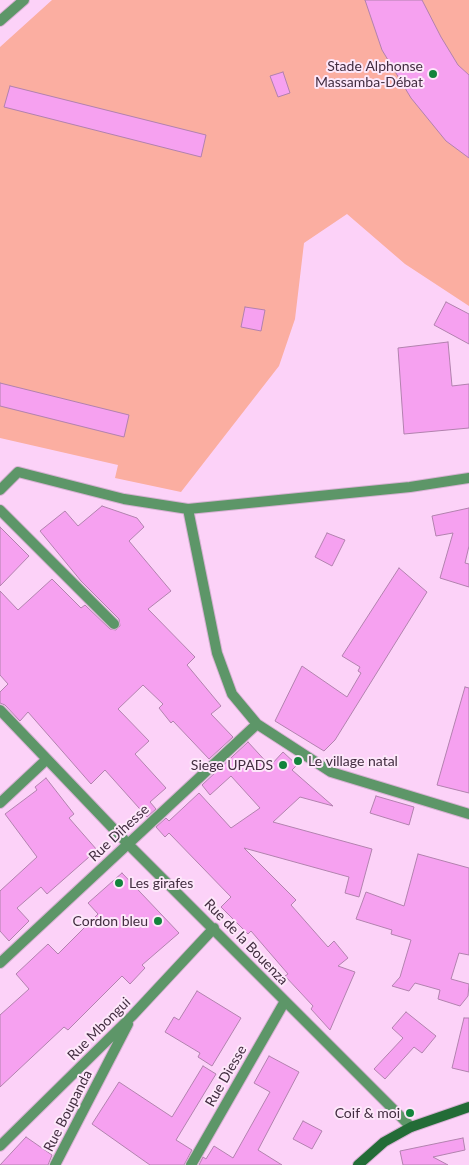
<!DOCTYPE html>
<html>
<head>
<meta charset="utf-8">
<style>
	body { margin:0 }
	canvas { display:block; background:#fcd2f8 }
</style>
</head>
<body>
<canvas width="469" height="1165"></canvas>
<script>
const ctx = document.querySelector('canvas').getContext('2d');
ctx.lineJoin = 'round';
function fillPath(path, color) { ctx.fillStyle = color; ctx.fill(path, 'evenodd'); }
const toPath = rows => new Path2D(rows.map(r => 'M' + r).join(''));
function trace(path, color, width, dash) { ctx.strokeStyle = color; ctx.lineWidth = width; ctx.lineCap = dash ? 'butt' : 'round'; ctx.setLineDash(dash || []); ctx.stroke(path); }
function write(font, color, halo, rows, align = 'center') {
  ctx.font = font + ' Lato,sans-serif'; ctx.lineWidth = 4; ctx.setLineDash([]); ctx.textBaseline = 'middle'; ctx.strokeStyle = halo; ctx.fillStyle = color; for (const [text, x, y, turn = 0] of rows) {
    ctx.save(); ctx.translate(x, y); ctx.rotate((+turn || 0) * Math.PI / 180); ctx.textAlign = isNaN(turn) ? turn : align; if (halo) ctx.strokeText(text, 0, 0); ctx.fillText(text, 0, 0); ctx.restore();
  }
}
fillPath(toPath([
	[52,0,469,0,469,306,405,264,347,214,304,243,295,319,279,366,181,492,115,478,118,465,0,438,0,47]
]), '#fbaea1');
const building = toPath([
	[365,0,422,0,441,37,458,65,469,75,469,158,446,141,411,98,382,50,365,0],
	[283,72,290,93,278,97,270,76,283,72],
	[10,86,206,135,201,157,4,107,10,86],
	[446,302,469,314,469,344,434,325,446,302],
	[245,307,265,310,261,331,241,327,245,307],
	[448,342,452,386,469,384,469,428,404,434,398,348,448,342],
	[0,383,129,415,124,437,0,406,0,383],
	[102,506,137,518,144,527,129,541,171,591,148,609,195,657,187,665,221,706,211,714,233,737,209,759,173,721,171,723,159,708,163,704,143,685,118,709,149,741,135,754,166,788,150,802,156,809,147,817,105,770,91,784,28,712,20,721,5,705,0,703,0,692,8,684,0,675,0,591,18,610,52,579,81,608,85,605,110,629,116,630,120,626,119,619,81,581,40,531,65,511,78,526,102,506],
	[469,508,469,546,465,563,469,564,469,587,440,578,453,533,436,536,432,516,469,508],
	[0,527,29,556,0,586,0,527],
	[327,533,345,540,332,566,315,557,327,533],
	[399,568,427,592,335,740,324,751,275,721,302,666,347,697,361,673,358,671,360,667,342,656,399,568],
	[465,687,469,688,469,793,437,785,465,687],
	[248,742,270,766,283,752,297,765,292,770,333,806,300,797,273,822,372,849,359,897,345,893,349,877,244,848,296,900,291,905,328,947,334,941,348,958,338,966,355,972,330,1030,311,1009,313,1006,285,976,288,974,251,931,248,934,221,907,231,897,169,833,165,837,156,827,166,818,169,821,199,793,231,828,260,808,231,776,210,795,202,785,248,742],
	[46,778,74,814,69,818,97,850,47,894,41,887,17,908,29,921,9,941,0,931,0,891,37,857,5,814,37,790,35,787,46,778],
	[376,796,414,807,409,825,370,813,376,796],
	[418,854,469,868,469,955,459,953,451,979,469,984,468,996,460,1006,438,999,440,990,415,983,409,991,392,986,400,977,411,940,391,934,392,930,356,919,366,892,404,906,418,854],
	[122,873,179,933,142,965,145,968,130,984,122,976,68,1030,64,1027,0,1087,0,1015,29,989,16,974,48,944,58,954,98,914,88,903,122,873],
	[197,991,241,1018,212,1066,198,1057,200,1053,165,1032,174,1017,179,1020,197,991],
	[406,1012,436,1036,422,1053,414,1047,385,1079,374,1069,403,1038,392,1028,406,1012],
	[464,1018,469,1018,469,1072,452,1068,464,1018],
	[269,1056,299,1072,258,1150,282,1165,199,1165,203,1157,206,1159,214,1146,233,1158,270,1092,254,1083,269,1056],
	[203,1066,216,1074,176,1140,192,1150,184,1165,150,1165,92,1124,119,1082,172,1117,203,1066],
	[303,1121,322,1131,312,1149,293,1139,303,1121],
	[26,1137,52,1155,48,1165,0,1165,26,1137],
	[463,1138,465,1150,433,1157,448,1165,403,1165,400,1151,463,1138]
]);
fillPath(building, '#f6a1f0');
trace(building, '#b282ae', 1);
const street = toPath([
	[0,21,24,0],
	[0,490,18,472,124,499,188,509,410,487,469,478],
	[188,509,217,653,232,694,257,724,331,772,469,814],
	[0,510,114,624],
	[0,710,128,844,411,1127],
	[0,803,46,760],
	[0,963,257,724],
	[0,1146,132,1016,214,928],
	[55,1165,128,1024],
	[191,1165,285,1001]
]);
const secondary = toPath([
	[358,1165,384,1142,411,1127,469,1107]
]);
trace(street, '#d7b1d3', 12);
trace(secondary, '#d7b1d3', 12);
trace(street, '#5d9668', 10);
trace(secondary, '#236c37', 10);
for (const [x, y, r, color] of [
	[433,74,5,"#12843c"],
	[298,761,5,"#12843c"],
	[283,765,5,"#12843c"],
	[119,883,5,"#12843c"],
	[158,921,5,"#12843c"],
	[410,1113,5,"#12843c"]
]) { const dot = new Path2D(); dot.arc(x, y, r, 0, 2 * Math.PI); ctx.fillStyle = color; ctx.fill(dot); trace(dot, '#fde7fa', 2); }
write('14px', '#422d40', '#fde7fa', [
	["Stade Alphonse",423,66],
	["Massamba-Débat",423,82],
	["Le village natal",308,761,"left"],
	["Siege UPADS",273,765],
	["Les girafes",129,883,"left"],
	["Cordon bleu",148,921],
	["Coif & moi",400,1113]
], 'right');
write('14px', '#422d40', '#fde7fa', [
	["Rue Dihesse",119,833,-43],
	["Rue de la Bouenza",246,942,46],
	["Rue Mbongui",99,1029,-45],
	["Rue Diesse",226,1076,-60],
	["Rue Boupanda",68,1111,-63]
]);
</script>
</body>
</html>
